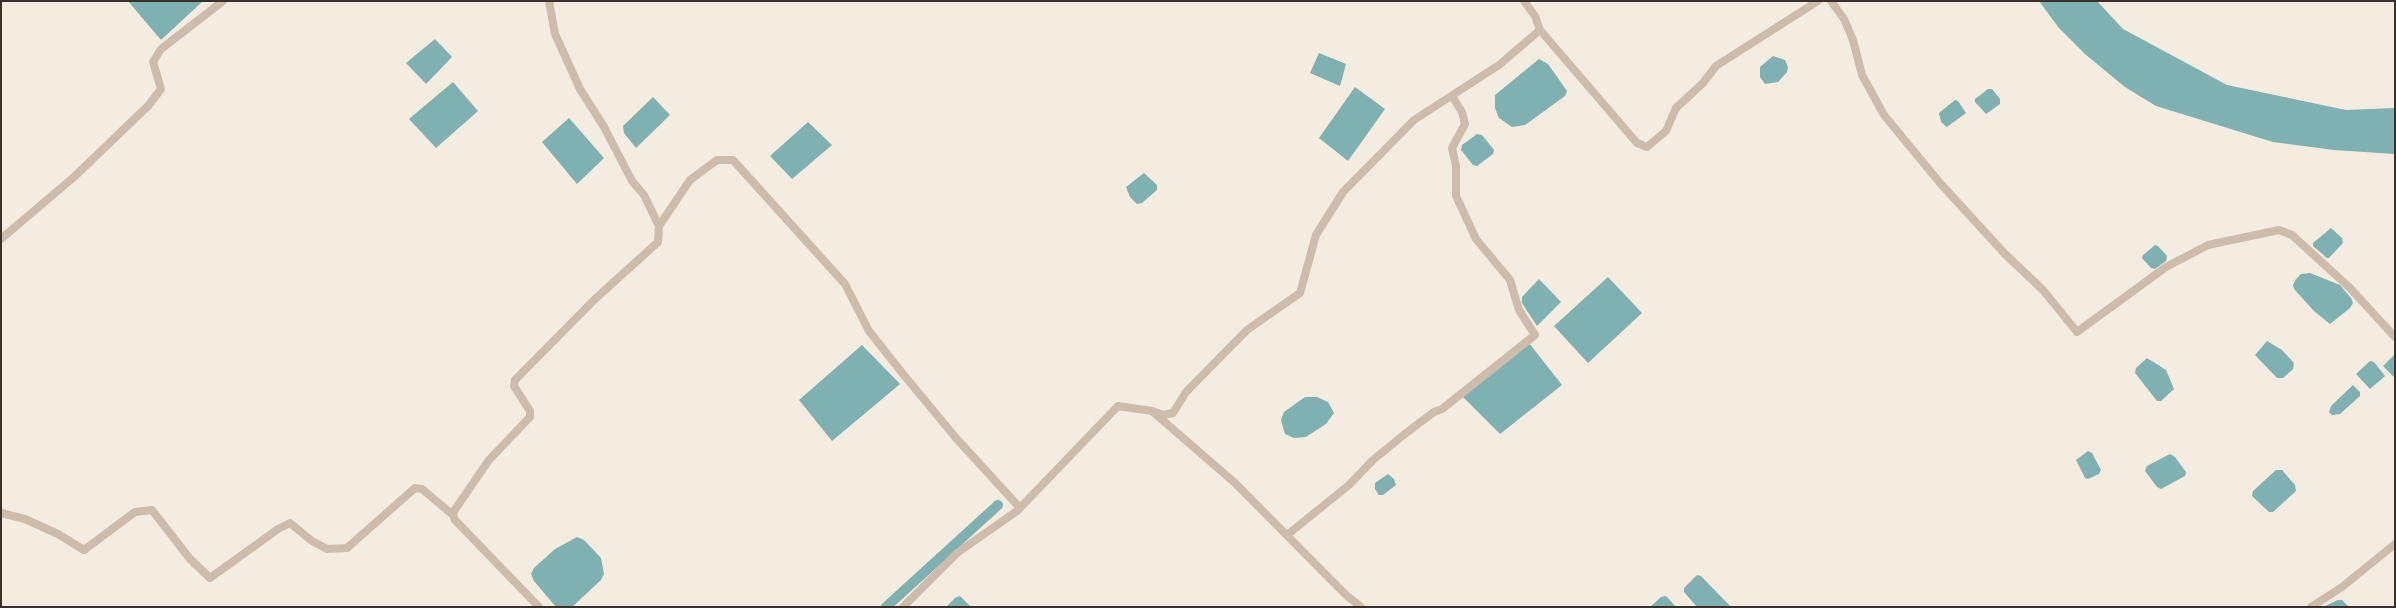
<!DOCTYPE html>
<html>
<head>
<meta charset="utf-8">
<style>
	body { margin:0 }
	#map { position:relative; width:2396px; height:608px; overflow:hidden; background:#f4ebe1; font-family:"Alegreya Sans",sans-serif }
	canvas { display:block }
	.frame { position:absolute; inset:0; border:2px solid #3b302b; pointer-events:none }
</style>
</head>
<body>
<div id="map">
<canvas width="2396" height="608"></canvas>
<div class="frame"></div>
</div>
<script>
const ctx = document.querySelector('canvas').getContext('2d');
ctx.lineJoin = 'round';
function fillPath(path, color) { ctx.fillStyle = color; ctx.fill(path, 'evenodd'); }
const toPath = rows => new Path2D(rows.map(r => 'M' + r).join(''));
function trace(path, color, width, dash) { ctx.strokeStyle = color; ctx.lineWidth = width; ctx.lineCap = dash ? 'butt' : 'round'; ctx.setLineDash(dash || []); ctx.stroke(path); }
fillPath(toPath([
	[128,1,203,1,161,40],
	[2039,1,2097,1,2123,29,2227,85,2346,110,2395,108,2395,154,2334,150,2273,142,2156,106,2125,87,2085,54,2059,28],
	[435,39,452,57,426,84,406,63],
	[1319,53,1346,64,1340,86,1310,73],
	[1773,56,1785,60,1788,67,1787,72,1778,82,1765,84,1760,77,1760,67],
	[1539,59,1548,64,1567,91,1565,96,1525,125,1512,127,1499,118,1495,108,1495,95],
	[453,82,478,111,436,148,409,119],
	[1355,87,1385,109,1348,161,1319,138],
	[1988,89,1992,89,2000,99,2000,104,1986,114,1975,102,1975,99],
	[653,97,670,115,636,148,624,133,623,126],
	[1955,100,1958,101,1966,113,1947,127,1941,122,1939,113],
	[569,118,604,158,577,184,542,142],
	[808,122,832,145,792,179,770,156],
	[1477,134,1482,135,1494,150,1493,154,1477,166,1473,165,1461,150,1462,145],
	[1144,173,1157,185,1157,190,1142,203,1137,204,1130,197,1126,187],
	[2331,228,2342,238,2343,243,2329,258,2327,258,2313,246,2313,243],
	[2155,245,2158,246,2167,256,2166,261,2155,269,2151,268,2142,258,2143,255],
	[2310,273,2340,285,2351,298,2353,303,2350,308,2330,324,2314,311,2294,289,2293,285,2296,279,2301,274],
	[1608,277,1642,313,1588,363,1554,326],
	[1539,279,1561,302,1537,326,1522,303,1522,297],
	[2267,341,2282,350,2294,363,2293,369,2283,378,2277,378,2255,355],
	[1529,343,1562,385,1500,434,1462,396],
	[862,345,900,384,832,441,799,400],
	[2395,354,2395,378,2383,366],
	[2147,358,2166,370,2174,389,2161,401,2157,401,2135,373,2136,368],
	[2370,361,2374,362,2385,376,2370,389,2356,374],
	[2353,385,2360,392,2360,396,2340,414,2332,415,2329,412,2331,406],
	[1305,397,1317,397,1328,402,1334,413,1326,424,1306,437,1294,438,1285,434,1281,420,1284,412],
	[2088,451,2092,453,2101,470,2099,474,2088,479,2085,478,2076,460],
	[2170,454,2175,457,2186,472,2185,476,2161,489,2157,487,2145,471,2147,466],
	[2276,470,2282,470,2295,485,2296,491,2273,512,2269,512,2252,496,2253,491],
	[1388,474,1394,479,1396,485,1383,495,1379,495,1375,489,1375,483],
	[577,537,584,540,601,558,604,574,601,580,572,607,556,607,534,581,531,574,534,568,555,549],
	[1697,575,1701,576,1731,607,1697,607,1684,592,1684,588],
	[960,596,971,607,946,607,955,598],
	[1666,596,1676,607,1650,607,1661,597],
	[2338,600,2342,600,2349,607,2323,607]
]), '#7fb0b2');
trace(toPath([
	[886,607,998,505]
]), '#7fb0b2', 10);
trace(toPath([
	[1524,1,1535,16,1540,30,1637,143,1647,147,1666,131,1676,108,1703,83,1716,66,1818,1],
	[1831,1,1844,19,1853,40,1862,75,1884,115,1940,183,2005,254,2043,290,2077,332,2166,267,2208,245,2279,230,2292,235,2350,288,2395,337],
	[659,226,690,180,717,160,733,160,845,284,869,331,903,374,956,438,1020,508],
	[1,239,74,177,149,105,161,89,153,62,161,49,223,1],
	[1155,412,1163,415,1173,413,1186,392,1247,330,1300,293,1316,235,1343,192,1414,120,1499,65,1540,30],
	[1,513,25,519,58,534,84,550,135,512,152,510,190,559,210,578,278,529,290,523,312,541,327,549,347,548,415,488,422,489,453,515],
	[1287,535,1349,485,1373,460,1406,433,1434,412,1442,409,1535,335,1519,310,1510,280,1476,239,1456,196,1456,166,1452,148,1465,124,1462,112,1452,96],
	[539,607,455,520,453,515,454,511,489,460,530,417,530,411,514,386,515,380,594,300,658,242,659,226,644,195,632,181,604,127,580,89,555,34,549,1],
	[903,607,957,553,1017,511,1118,406,1152,411,1235,483,1345,594,1361,607],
	[2311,607,2342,587,2395,544]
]), '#cdbbac', 8);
</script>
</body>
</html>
